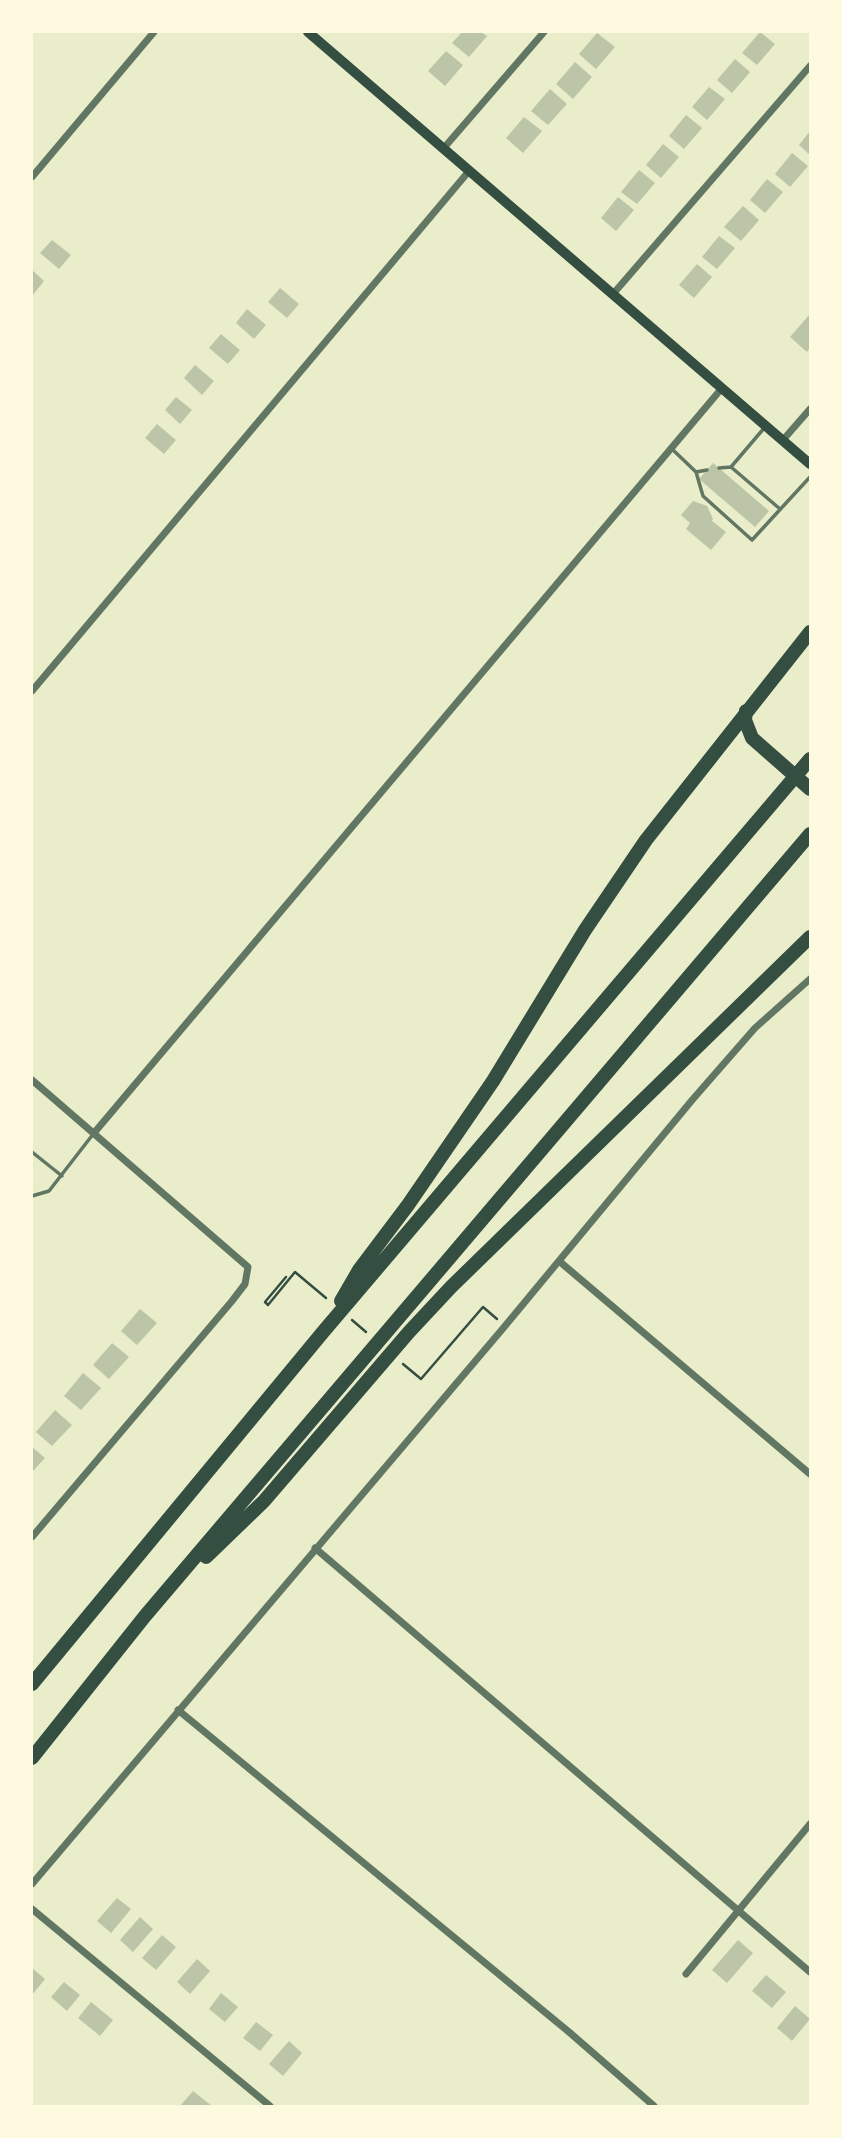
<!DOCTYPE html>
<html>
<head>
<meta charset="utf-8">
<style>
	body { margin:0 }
	#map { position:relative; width:842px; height:2138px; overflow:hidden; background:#e9edc9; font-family:"Exo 2",sans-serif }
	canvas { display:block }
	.frame { position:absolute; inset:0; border:33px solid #fefae0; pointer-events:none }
</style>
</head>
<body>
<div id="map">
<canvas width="842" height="2138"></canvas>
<div class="frame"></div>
</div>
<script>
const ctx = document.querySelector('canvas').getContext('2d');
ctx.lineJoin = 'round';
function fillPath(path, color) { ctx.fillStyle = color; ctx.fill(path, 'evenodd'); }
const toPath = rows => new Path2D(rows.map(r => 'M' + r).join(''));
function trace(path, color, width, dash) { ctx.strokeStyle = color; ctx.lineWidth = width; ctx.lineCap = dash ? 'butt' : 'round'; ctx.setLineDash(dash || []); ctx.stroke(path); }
fillPath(toPath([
	[462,32,481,32,487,36,469,57,452,43],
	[760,32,775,44,757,65,742,53],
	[597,33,615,47,596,69,579,54],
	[446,51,463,65,445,86,428,71],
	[735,59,750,72,732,93,717,80],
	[575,62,592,77,573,99,556,84],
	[709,87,725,99,707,120,692,107],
	[550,89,567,104,548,125,531,111],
	[686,115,702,128,684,149,669,136],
	[524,117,542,131,523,153,506,138],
	[810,131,810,155,799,145],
	[663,144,679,157,661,178,646,165],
	[792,153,808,166,790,187,775,174],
	[639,170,655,183,637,204,621,192],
	[767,179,783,192,765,213,750,200],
	[618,197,634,210,616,231,601,218],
	[743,206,759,220,741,241,724,227],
	[719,236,735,248,717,269,702,257],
	[52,240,71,255,59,269,40,253],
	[697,264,712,277,694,298,679,285],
	[32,270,44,281,32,296],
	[280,288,299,304,287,318,268,302],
	[247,309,266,325,254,339,236,323],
	[809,315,810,348,807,352,790,337],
	[221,334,240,350,228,364,209,348],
	[195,365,214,381,202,395,184,378],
	[176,397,192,410,180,424,165,410],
	[157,424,176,440,164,454,145,438],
	[713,463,769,511,755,527,699,479],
	[693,501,707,506,713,519,712,521,726,532,711,550,686,529,690,523,681,515],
	[140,1309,157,1323,137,1345,121,1331],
	[112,1343,129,1357,109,1379,93,1365],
	[83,1373,101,1388,81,1410,64,1396],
	[55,1410,72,1425,52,1446,36,1432],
	[32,1447,45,1458,32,1472],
	[117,1898,131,1909,111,1933,97,1921],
	[140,1917,153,1929,133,1952,120,1940],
	[162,1935,176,1947,156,1970,142,1958],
	[738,1940,753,1953,727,1983,712,1970],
	[197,1959,210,1971,190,1994,177,1982],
	[32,1968,45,1979,32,1995],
	[766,1975,786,1992,772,2008,752,1991],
	[64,1982,80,1995,67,2011,51,1997],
	[221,1993,238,2007,225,2022,209,2009],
	[91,2002,113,2020,100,2036,78,2018],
	[795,2006,810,2019,792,2041,777,2028],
	[256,2022,273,2035,260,2051,243,2038],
	[289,2041,302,2053,283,2076,269,2064],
	[193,2091,212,2106,180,2106]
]), '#bcc5a7');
trace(toPath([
	[286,1277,265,1302,268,1305,295,1272,326,1298],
	[352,1320,366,1332],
	[403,1364,421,1379,483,1307,497,1319]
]), '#344e41', 2.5);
trace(toPath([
	[765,427,731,467,780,509],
	[671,448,696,472,703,496,752,540,810,477],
	[719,468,731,467],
	[696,472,707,470],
	[32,1152,62,1176],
	[32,1196,49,1191,94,1133]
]), '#617663', 3.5);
trace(toPath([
	[443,149,544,32],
	[32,177,154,32],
	[613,294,810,66],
	[783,440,810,409],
	[32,691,469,171],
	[32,1080,248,1267,245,1284,232,1301,32,1537],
	[94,1133,722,388],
	[559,1261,810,1474],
	[315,1548,810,1972],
	[178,1710,569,2032,654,2106],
	[32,1884,505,1326,693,1099,755,1028,810,979],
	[32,1909,270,2106],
	[686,1974,810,1824]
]), '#617663', 7);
trace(toPath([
	[308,32,810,464]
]), '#344e41', 10);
trace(toPath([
	[746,711,745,720,752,738,810,789],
	[341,1301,359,1270,408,1205,493,1081,585,930,646,840,810,632],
	[206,1557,264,1501,409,1332,451,1287,810,937],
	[32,1684,323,1332,810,759],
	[32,1758,145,1616,810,834]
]), '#344e41', 14);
</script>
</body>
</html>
